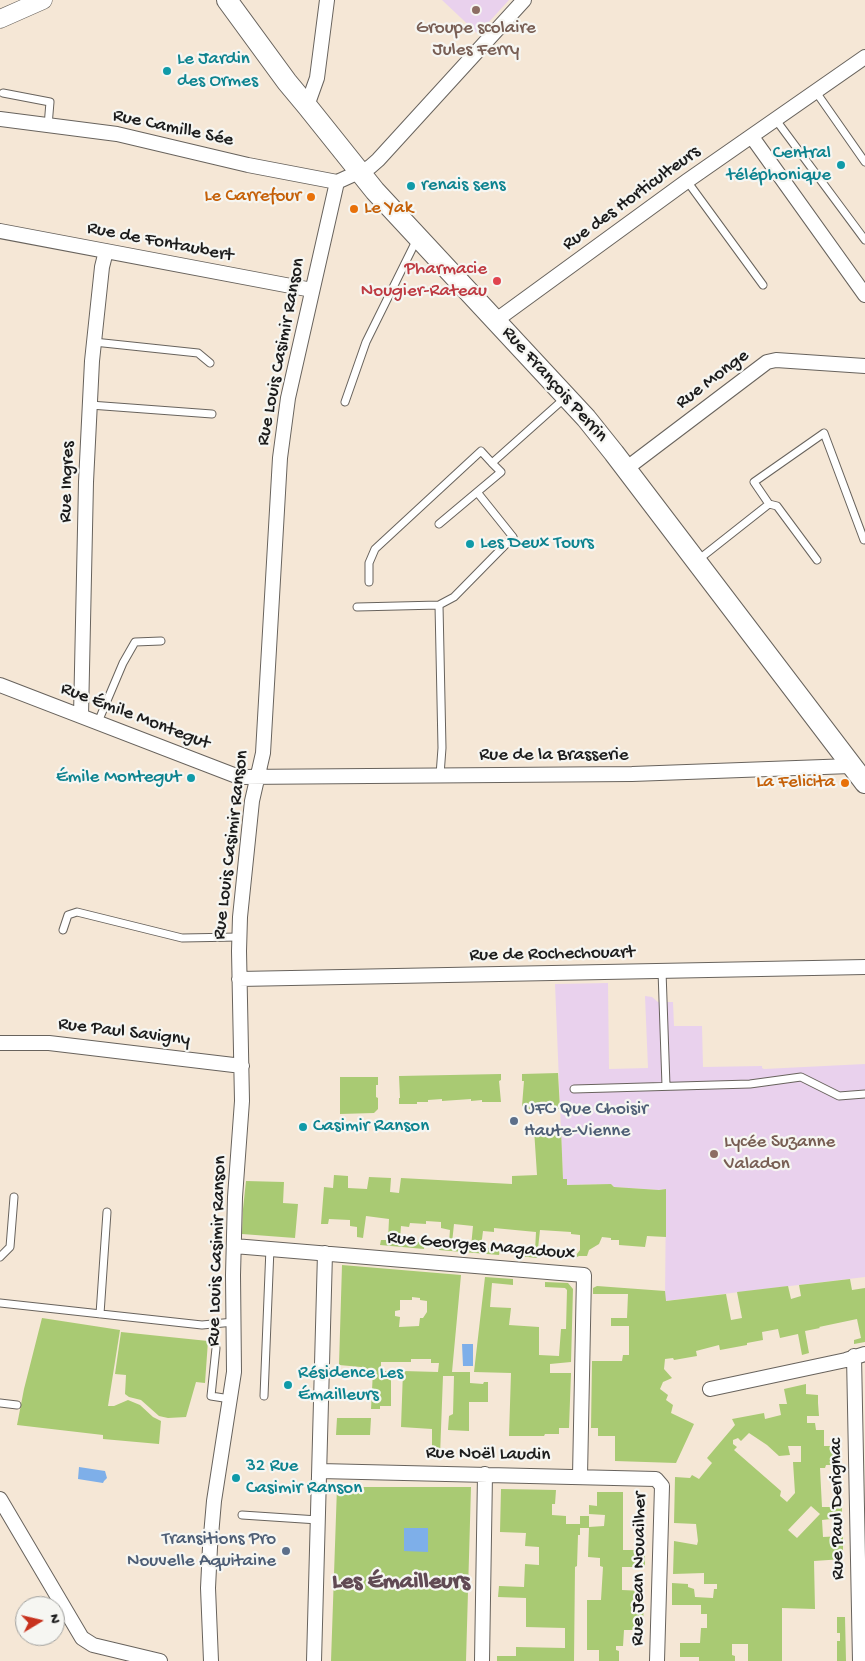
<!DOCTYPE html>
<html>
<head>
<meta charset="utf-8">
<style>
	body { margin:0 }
	#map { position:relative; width:865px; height:1661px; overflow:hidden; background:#f5e7d6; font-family:"Gochi Hand",sans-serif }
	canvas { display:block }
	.north { position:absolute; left:15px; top:1596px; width:50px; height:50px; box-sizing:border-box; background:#f6f6f2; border:1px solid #9f9f9c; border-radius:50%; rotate:81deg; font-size:14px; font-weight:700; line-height:20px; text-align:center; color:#1c1c1c }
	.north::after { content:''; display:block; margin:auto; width:18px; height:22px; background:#c8321e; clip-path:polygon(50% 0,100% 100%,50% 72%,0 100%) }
</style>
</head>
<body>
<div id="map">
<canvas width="865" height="1661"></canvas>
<div class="north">N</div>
</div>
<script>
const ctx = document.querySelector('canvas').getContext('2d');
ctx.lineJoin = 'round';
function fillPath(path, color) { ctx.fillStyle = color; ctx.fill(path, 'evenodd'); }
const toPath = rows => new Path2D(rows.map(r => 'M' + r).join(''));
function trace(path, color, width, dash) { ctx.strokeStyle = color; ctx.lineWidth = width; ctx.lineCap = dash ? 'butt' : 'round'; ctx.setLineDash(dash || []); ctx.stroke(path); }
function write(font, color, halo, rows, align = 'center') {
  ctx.font = font + ' "Gochi Hand",sans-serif'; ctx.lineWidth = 4.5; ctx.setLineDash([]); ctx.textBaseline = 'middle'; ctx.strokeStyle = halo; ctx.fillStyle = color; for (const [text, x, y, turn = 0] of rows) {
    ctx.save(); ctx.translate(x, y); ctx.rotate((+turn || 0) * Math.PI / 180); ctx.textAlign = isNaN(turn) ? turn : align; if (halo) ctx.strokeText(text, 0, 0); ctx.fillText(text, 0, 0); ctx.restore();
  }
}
fillPath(toPath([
	[442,0,509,0,478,34],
	[608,983,609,1069,648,1068,645,996,652,997,658,1002,673,1002,674,1026,702,1026,703,1067,762,1066,762,1068,764,1069,865,1064,865,1277,665,1301,666,1189,659,1190,614,1187,611,1184,567,1185,563,1179,555,984]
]), '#e9d1ed');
fillPath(toPath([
	[558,1073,560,1109,554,1109,553,1107,527,1109,522,1106,524,1081,522,1081,522,1074],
	[501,1074,501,1080,499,1081,501,1102,482,1102,482,1100,471,1101,471,1099,442,1101,442,1099,428,1100,428,1102,417,1102,417,1104,399,1104,399,1098,400,1098,399,1076],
	[340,1077,378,1077,378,1085,376,1085,376,1097,378,1098,378,1109,374,1113,340,1114],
	[534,1129,554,1131,554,1129,561,1129,563,1179,567,1179,567,1185,611,1184,614,1187,659,1190,666,1189,666,1237,647,1236,645,1247,619,1245,619,1240,611,1240,611,1238,602,1237,599,1244,589,1250,587,1256,579,1256,573,1259,580,1250,580,1235,571,1234,571,1232,540,1230,537,1258,518,1256,518,1250,535,1251,536,1232,494,1228,494,1232,483,1231,481,1247,500,1249,499,1255,439,1250,439,1243,449,1243,450,1230,441,1228,441,1222,426,1221,426,1224,410,1223,409,1227,401,1226,400,1239,425,1243,424,1249,380,1245,381,1240,388,1240,389,1219,366,1216,363,1238,357,1237,357,1227,350,1226,350,1220,329,1219,328,1224,321,1224,324,1187,333,1188,334,1175,348,1176,348,1188,367,1189,369,1177,391,1178,390,1192,399,1193,401,1178,512,1184,512,1176,537,1175],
	[454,1224,473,1226,471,1247,464,1247,461,1244,452,1243],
	[246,1181,284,1182,283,1203,298,1204,295,1238,242,1234,243,1209],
	[342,1265,461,1275,452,1372,470,1372,470,1383,483,1384,484,1382,488,1382,488,1402,469,1402,469,1431,448,1430,449,1416,453,1414,454,1376,443,1376,440,1456,432,1456,432,1429,401,1427,403,1371,438,1372,439,1363,431,1363,431,1359,411,1359,411,1362,381,1362,381,1371,391,1371,391,1406,380,1406,380,1409,371,1409,373,1371,361,1371,361,1367,339,1365],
	[412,1297,420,1298,420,1300,427,1301,427,1312,423,1318,420,1318,419,1326,399,1327,400,1317,395,1316,395,1311,400,1310,400,1300,412,1300],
	[485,1277,513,1279,513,1285,492,1283,490,1307,511,1308,509,1325,539,1327,539,1355,559,1356,561,1329,566,1329,567,1290,565,1288,545,1287,545,1282,568,1283,573,1289,571,1362,550,1364,550,1373,571,1373,569,1428,559,1428,559,1434,545,1434,544,1436,509,1436,511,1373,474,1372],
	[850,1279,852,1290,865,1288,865,1342,854,1344,854,1340,861,1338,857,1319,819,1327,820,1328,805,1331,809,1353,802,1355,798,1334,780,1338,778,1329,762,1332,763,1340,747,1343,747,1345,720,1350,719,1345,696,1351,697,1356,674,1360,673,1358,665,1359,664,1369,672,1378,663,1382,660,1389,668,1395,666,1400,673,1405,671,1413,694,1424,676,1463,615,1461,615,1436,598,1436,598,1428,591,1428,592,1361,622,1361,623,1355,629,1355,629,1326,611,1326,611,1318,627,1318,628,1294,593,1294,593,1288,597,1286,665,1291,666,1301,726,1294,731,1320,742,1318,737,1292,788,1286,791,1299,801,1296,799,1285],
	[42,1318,120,1330,108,1406,114,1406,128,1400,140,1405,153,1417,161,1421,159,1444,103,1439,103,1435,17,1425,24,1389],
	[121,1332,208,1341,205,1383,196,1382,186,1417,168,1418,159,1416,141,1400,129,1397,125,1394,126,1375,115,1374],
	[806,1384,806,1394,818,1395,818,1403,819,1416,807,1416,807,1423,815,1423,816,1430,824,1430,824,1446,841,1446,841,1467,836,1467,835,1465,826,1465,825,1468,820,1468,821,1488,822,1507,842,1507,842,1519,837,1519,837,1516,831,1516,831,1519,822,1520,823,1537,843,1536,843,1559,814,1561,815,1609,782,1608,782,1661,748,1661,748,1644,732,1644,732,1655,735,1656,735,1661,699,1661,699,1657,680,1657,680,1643,700,1643,701,1628,707,1628,707,1614,701,1614,701,1605,672,1605,672,1583,688,1584,688,1587,694,1589,695,1597,713,1598,714,1589,717,1589,717,1584,704,1584,704,1573,673,1574,674,1541,697,1545,698,1541,696,1524,674,1523,675,1477,690,1478,692,1475,699,1479,712,1463,707,1458,735,1425,732,1419,764,1413,765,1419,781,1415,779,1404,787,1404,784,1389],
	[749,1433,767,1445,779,1456,790,1455,788,1446,801,1446,801,1462,793,1462,795,1493,787,1502,780,1496,781,1491,734,1450,737,1447,733,1444,733,1440,738,1438,741,1441],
	[811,1506,820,1514,797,1538,788,1530],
	[337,1418,371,1418,370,1435,336,1435],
	[337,1487,471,1487,466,1661,331,1661],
	[501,1489,556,1490,555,1504,552,1504,552,1515,566,1516,566,1524,580,1524,580,1516,589,1516,589,1527,604,1526,605,1515,589,1514,589,1505,597,1506,597,1492,623,1492,623,1550,645,1550,645,1567,622,1567,622,1590,644,1591,643,1630,624,1630,623,1646,616,1646,616,1650,619,1651,619,1661,599,1661,599,1650,587,1650,587,1600,601,1600,603,1567,600,1566,600,1558,588,1557,589,1528,580,1528,580,1535,578,1535,577,1566,575,1567,574,1661,497,1661,497,1656,516,1656,516,1647,565,1648,565,1628,526,1627,526,1598,498,1597,499,1586,524,1587,525,1564,539,1565,539,1547,525,1546,526,1533,500,1532],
	[837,1617,845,1617,846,1661,837,1661,837,1641,840,1641,840,1633,837,1633]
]), '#a9ca73');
fillPath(toPath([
	[462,1344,473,1344,473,1366,463,1366],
	[79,1467,105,1471,107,1478,104,1481,103,1483,78,1479],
	[404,1528,428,1528,428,1552,404,1551]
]), '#7eafe9');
const service = toPath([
	[816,92,865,162],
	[3,93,50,102,48,126],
	[776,120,865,240],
	[687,181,763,285],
	[94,342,198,353,210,363],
	[345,402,366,342,417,239],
	[90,405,212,414],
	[769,504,777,506,817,560],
	[439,524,501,472,492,463,566,397],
	[698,560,769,504,754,482,824,433,864,540],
	[369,582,369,563,375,549,481,451,492,463],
	[439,605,442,748,440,775],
	[357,607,439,605,454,597,513,537,477,492],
	[98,722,123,663,135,642,161,641],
	[63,930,68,915,77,912,182,938,239,937],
	[662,971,666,1086],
	[574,1089,750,1084,801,1077,839,1096,865,1094],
	[0,1257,10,1247,14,1197],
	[0,1303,202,1325,234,1322],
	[100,1314,107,1212],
	[216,1348,211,1396,230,1399],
	[264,1396,270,1248],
	[0,1403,17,1405],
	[242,1515,318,1520]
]);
const minor = toPath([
	[307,106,317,78,327,0],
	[0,119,117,134,248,165,337,182],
	[752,137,865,295],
	[0,231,312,290],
	[495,321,687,181,865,57],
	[627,468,767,362,776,360,865,366],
	[0,685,239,777,632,774,851,766],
	[81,716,86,482,92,361,102,267,106,251],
	[239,979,865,967],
	[0,1043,49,1043,242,1066],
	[234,1246,584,1275,580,1476],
	[854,1356,860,1661],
	[710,1389,846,1360,865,1354],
	[320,1471,656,1479,662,1486,657,1661],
	[0,1499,82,1638,93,1645,160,1661],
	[211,1661,208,1588,210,1547,214,1501,234,1372,233,1275,235,1197,242,1101,239,951,240,917,252,801,263,753,280,458,288,398,337,182,370,167,378,160,524,0],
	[314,1661,325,1253],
	[482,1661,485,1474]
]);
const tertiary = toPath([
	[0,19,43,0]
]);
const secondary = toPath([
	[227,0,287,82,307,106,375,191,586,418,614,453,865,783]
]);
trace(service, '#68635d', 9);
trace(minor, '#68635d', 16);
trace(tertiary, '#68635d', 19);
trace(secondary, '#68635d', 22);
trace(service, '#fff', 7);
trace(minor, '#fff', 14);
trace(tertiary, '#fff', 18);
trace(secondary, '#fff', 20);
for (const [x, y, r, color] of [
	[476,10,5,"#8d6e63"],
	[167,71,5,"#0f9aa8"],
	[841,165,5,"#0f9aa8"],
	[411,186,5,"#0f9aa8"],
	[311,197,5,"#e8710a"],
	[354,209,5,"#e8710a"],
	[497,281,5,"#e0444e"],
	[470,544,5,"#0f9aa8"],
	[191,778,5,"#0f9aa8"],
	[845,783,5,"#e8710a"],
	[514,1121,5,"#5c6f8a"],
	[303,1127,5,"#0f9aa8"],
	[714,1154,5,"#8d6e63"],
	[288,1385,5,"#0f9aa8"],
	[236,1478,5,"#0f9aa8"],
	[286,1551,5,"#5c6f8a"]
]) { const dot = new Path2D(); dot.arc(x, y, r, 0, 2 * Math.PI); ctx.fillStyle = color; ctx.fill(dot); trace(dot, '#f6f6f2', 2); }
write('19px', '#785e54', '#f6f6f2', [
	["Groupe scolaire",476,29],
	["Jules Ferry",476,51],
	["Lycée Suzanne",724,1143,"left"],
	["Valadon",724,1165,"left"]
]);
write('19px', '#0d838f', '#f6f6f2', [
	["Le Jardin",177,60],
	["des Ormes",177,82],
	["Central",831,154,"right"],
	["téléphonique",831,176,"right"],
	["renais sens",421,186],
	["Les Deux Tours",480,544],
	["Émile Montegut",181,778,"right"],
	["Casimir Ranson",313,1127],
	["Résidence Les",298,1374],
	["Émailleurs",298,1396],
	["32 Rue",246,1467],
	["Casimir Ranson",246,1489]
], 'left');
write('19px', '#1c1c1c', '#f6f6f2', [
	["Rue Camille Sée",173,129,12],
	["Rue des Horticulteurs",632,199,-36],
	["Rue de Fontaubert",160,243,11],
	["Rue Louis Casimir Ranson",282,352,-79],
	["Rue Monge",713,380,-37],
	["Rue François Perrin",554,385,48],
	["Rue Ingres",68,482,-88],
	["Rue Émile Montegut",135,717,21],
	["Rue de la Brasserie",554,756],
	["Rue Louis Casimir Ranson",232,845,-83],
	["Rue de Rochechouart",552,955,-1],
	["Rue Paul Savigny",124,1033,7],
	["Rue Georges Magadoux",481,1247,5],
	["Rue Louis Casimir Ranson",218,1251,-88],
	["Rue Noël Laudin",488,1455,1],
	["Rue Paul Derignac",838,1509,-91],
	["Rue Jean Nouailher",640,1569,-89]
]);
write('19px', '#c56008', '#f6f6f2', [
	["Le Carrefour",301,197],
	["Le Yak",364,209,"left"],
	["La Felicita",835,783]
], 'right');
write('19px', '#be3a42', '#f6f6f2', [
	["Pharmacie",487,270],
	["Nougier-Rateau",487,292]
], 'right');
write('19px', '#4e5e75', '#f6f6f2', [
	["UFC Que Choisir",524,1110],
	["Haute-Vienne",524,1132],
	["Transitions Pro",276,1540,"right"],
	["Nouvelle Aquitaine",276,1562,"right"]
], 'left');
write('bold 24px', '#614a54', '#f6f6f2', [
	["Les Émailleurs",401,1583]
]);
</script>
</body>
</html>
